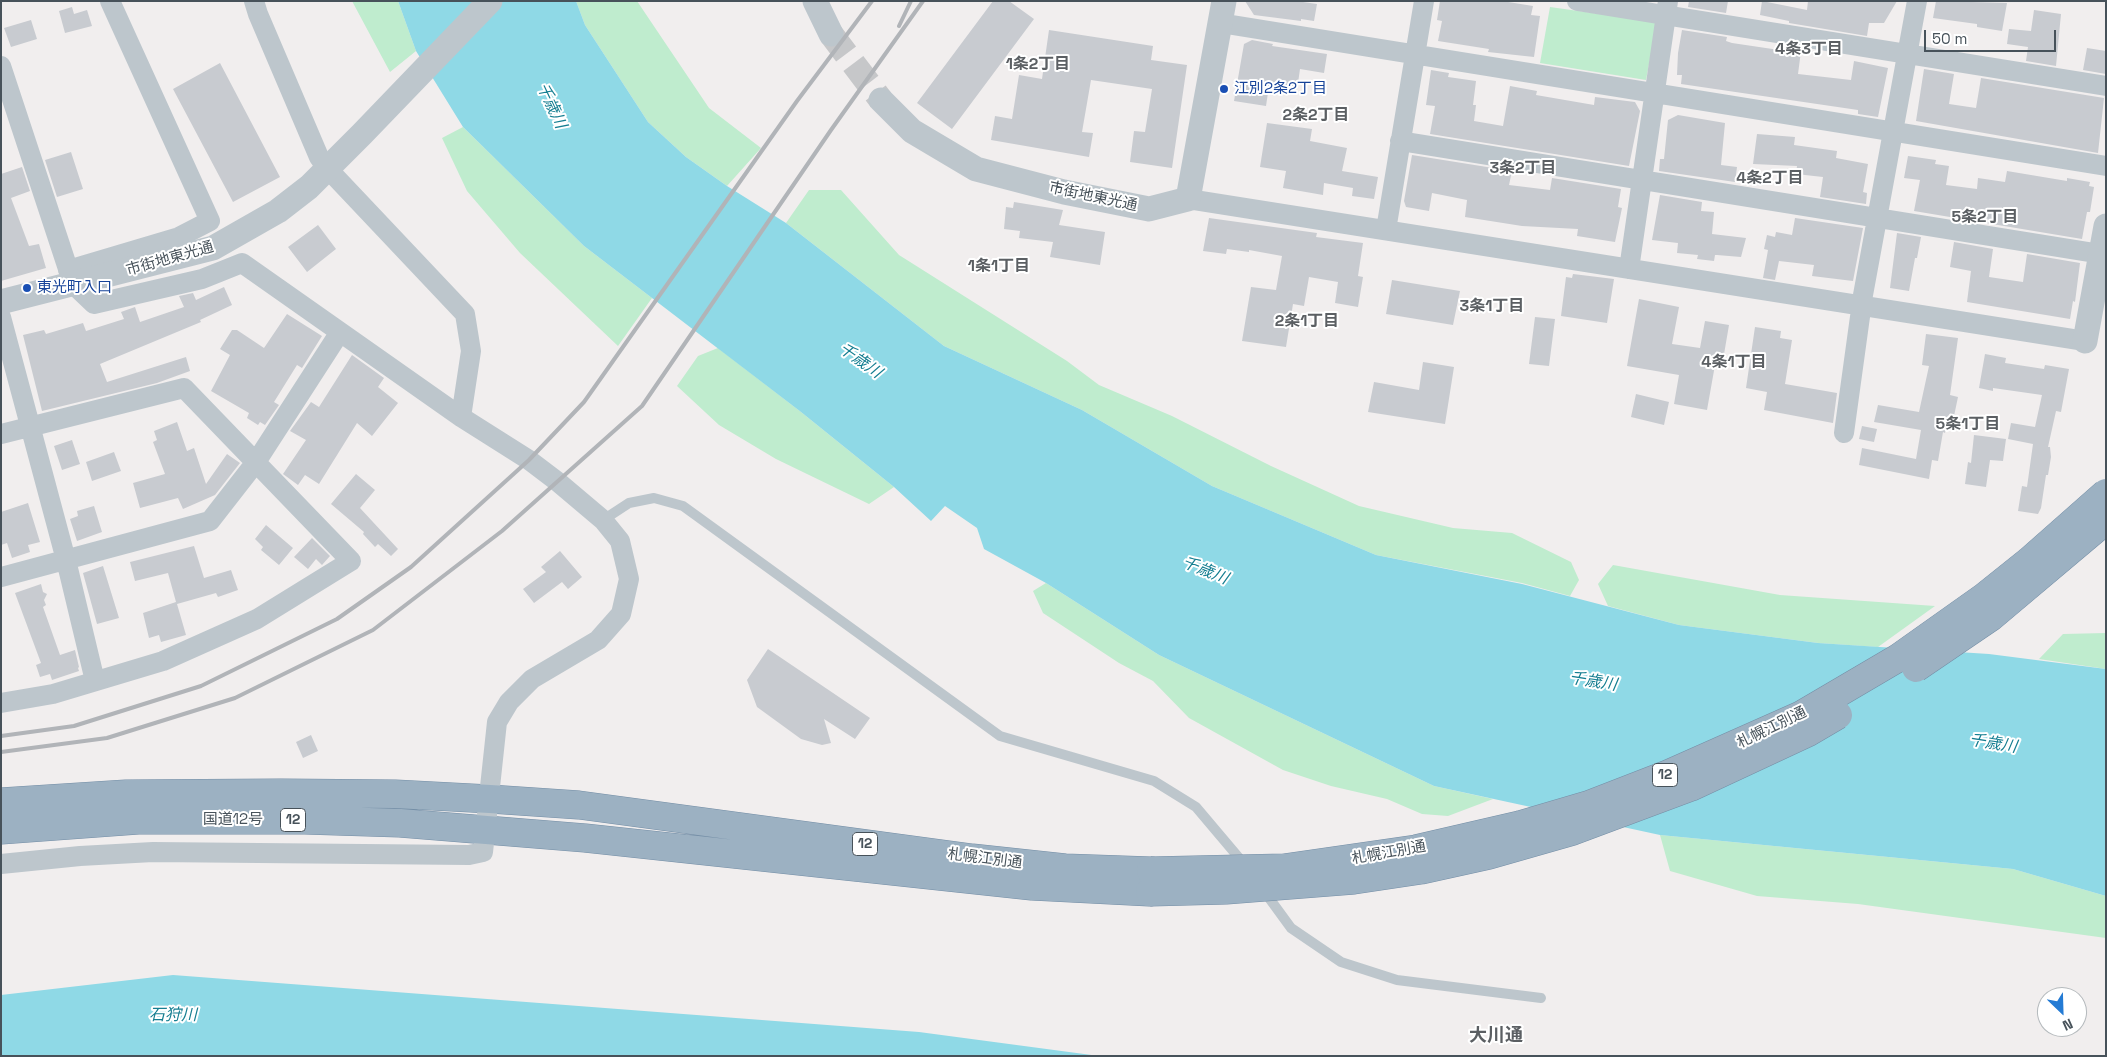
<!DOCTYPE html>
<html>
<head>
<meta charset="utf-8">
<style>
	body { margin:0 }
	#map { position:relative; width:2107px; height:1057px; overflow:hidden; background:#f1eeee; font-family:"Space Grotesk",sans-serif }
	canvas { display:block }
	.frame { position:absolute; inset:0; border:2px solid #47525a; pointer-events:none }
	.north { position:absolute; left:2037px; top:987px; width:50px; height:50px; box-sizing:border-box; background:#fff; border:1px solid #b5babd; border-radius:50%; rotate:156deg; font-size:14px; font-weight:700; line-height:20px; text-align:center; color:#47525a }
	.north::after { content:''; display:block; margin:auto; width:18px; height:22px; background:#247bd4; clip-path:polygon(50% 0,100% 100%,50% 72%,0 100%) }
	.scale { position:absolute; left:1924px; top:30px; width:132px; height:22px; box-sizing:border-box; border:2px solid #47525a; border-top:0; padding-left:6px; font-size:15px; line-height:18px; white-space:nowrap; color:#47525a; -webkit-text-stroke:4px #fff; paint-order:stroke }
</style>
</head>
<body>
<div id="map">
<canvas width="2107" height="1057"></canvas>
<div class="frame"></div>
<div class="north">N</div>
<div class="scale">50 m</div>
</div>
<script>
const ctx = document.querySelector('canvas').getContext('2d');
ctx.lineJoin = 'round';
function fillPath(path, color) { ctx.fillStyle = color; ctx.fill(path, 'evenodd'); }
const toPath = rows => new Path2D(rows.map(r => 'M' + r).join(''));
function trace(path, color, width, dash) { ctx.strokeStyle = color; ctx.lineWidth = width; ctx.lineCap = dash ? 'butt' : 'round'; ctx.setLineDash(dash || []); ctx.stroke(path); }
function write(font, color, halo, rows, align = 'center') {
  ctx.font = font + ' "Space Grotesk","Noto Sans JP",sans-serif'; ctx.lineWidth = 4; ctx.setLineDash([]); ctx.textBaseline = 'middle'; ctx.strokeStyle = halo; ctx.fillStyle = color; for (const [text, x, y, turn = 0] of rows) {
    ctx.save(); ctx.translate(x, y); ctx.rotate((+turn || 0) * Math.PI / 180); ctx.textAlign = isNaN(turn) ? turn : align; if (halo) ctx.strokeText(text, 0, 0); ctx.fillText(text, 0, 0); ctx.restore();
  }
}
fillPath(toPath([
	[352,1,398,1,416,51,390,72],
	[576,1,637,1,709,108,761,148,727,186,686,157,648,122,585,25],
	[1550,7,1657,22,1646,80,1540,63],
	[463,127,584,246,652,298,618,346,520,253,467,191,442,138],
	[809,190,841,190,899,255,1067,361,1099,385,1172,416,1271,466,1359,506,1453,528,1512,533,1571,562,1579,580,1570,596,1522,583,1376,555,1212,486,1082,410,944,346,786,223],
	[718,348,801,412,894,487,869,504,776,459,719,425,677,386,698,356],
	[1613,565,1780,595,1935,606,1878,647,1818,643,1679,625,1608,606,1598,584],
	[1046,583,1159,655,1434,786,1493,799,1448,816,1422,814,1387,799,1331,786,1283,770,1189,718,1153,681,1119,663,1043,613,1033,591],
	[2106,633,2106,669,2039,659,2063,634],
	[1660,835,2013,869,2106,896,2106,938,1858,904,1757,896,1670,871]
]), '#bfecce');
fillPath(toPath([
	[398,1,576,1,585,25,648,122,686,157,727,186,786,223,944,346,1082,410,1212,486,1376,555,1522,584,1679,625,1818,643,1989,654,2106,669,2106,896,2013,869,1660,835,1434,786,1159,655,1046,583,984,549,977,528,945,506,931,521,894,487,801,412,584,246,463,127,416,51],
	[173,975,919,1032,1099,1056,1,1056,1,995]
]), '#8fd9e6');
fillPath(toPath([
	[993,1,1009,1,1034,19,952,129,917,103],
	[1245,1,1296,1,1317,4,1314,21,1301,19,1301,21,1254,15],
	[1440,1,1502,1,1533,6,1531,15,1540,16,1534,57,1488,52,1489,49,1438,41,1442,21,1437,20],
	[1689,1,1728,1,1726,13,1688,7],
	[1762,1,1807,10,1808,1,1897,1,1884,23,1869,23,1867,36,1789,23,1789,21,1760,15],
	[1936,1,2007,3,2002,31,1977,27,1977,24,1933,18],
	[72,7,74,14,87,10,92,26,65,33,59,11],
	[2034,10,2061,14,2056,66,2026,61,2028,47,2007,44,2009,29,2031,31],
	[31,20,37,39,11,47,4,28],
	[1049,30,1153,46,1151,60,1187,65,1172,168,1130,162,1134,131,1145,132,1152,89,1091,80,1082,132,1093,133,1089,157,991,140,995,116,1012,119,1019,75,1042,79],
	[1682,30,1727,37,1726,41,1732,43,1786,51,1786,48,1801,51,1798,74,1851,80,1854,61,1888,68,1878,117,1858,114,1858,110,1681,84,1682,75,1677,75,1678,53],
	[1252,40,1273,44,1272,46,1327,54,1324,73,1300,69,1297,90,1269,86,1266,106,1234,101,1244,44],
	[2087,48,2106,51,2106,74,2083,70],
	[220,63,280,177,233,202,173,89],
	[1924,69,1954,74,1949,104,1976,108,1981,78,2104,98,2098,153,1916,121],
	[1431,70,1449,73,1448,77,1476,81,1473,105,1476,105,1474,121,1503,126,1510,86,1537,91,1536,95,1594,105,1595,97,1635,102,1640,111,1629,166,1430,134,1435,106,1426,105],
	[1678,115,1725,123,1721,165,1737,167,1735,182,1659,171,1660,159,1664,159,1668,120],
	[1267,123,1312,129,1310,141,1347,148,1342,171,1378,177,1374,199,1352,196,1353,188,1324,183,1323,195,1283,188,1286,171,1260,167],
	[1757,134,1795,137,1794,145,1837,151,1836,158,1868,164,1863,192,1867,193,1866,204,1820,197,1823,177,1796,174,1797,166,1753,164],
	[71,152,83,189,57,197,45,160],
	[1412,155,1512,171,1509,185,1550,190,1552,178,1621,189,1618,207,1622,208,1615,242,1577,236,1578,229,1522,226,1465,217,1467,200,1432,193,1429,211,1406,207,1404,201],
	[1908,156,1936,160,1935,164,1949,166,1946,185,1977,189,1978,178,2005,182,2007,171,2067,181,2067,178,2090,182,2089,186,2094,187,2090,212,2087,212,2082,239,1914,211,1920,180,1904,178],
	[22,167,30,191,11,198,29,246,39,244,46,268,1,281,1,174],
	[1660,195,1702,202,1701,211,1714,212,1712,234,1746,238,1741,257,1717,255,1715,255,1714,261,1697,259,1698,255,1677,253,1678,243,1652,240],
	[1014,202,1063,210,1059,225,1105,232,1100,265,1050,257,1053,242,1019,238,1020,231,1004,229,1006,207,1013,208],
	[1209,218,1317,233,1316,237,1363,243,1358,276,1363,277,1358,307,1335,303,1338,282,1309,277,1304,306,1293,304,1286,347,1242,341,1251,287,1276,290,1282,256,1249,250,1249,252,1227,249,1226,254,1203,251],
	[1795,218,1863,228,1853,281,1812,276,1814,265,1779,261,1775,280,1763,278,1768,250,1764,249,1767,235,1775,237,1776,232,1792,235],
	[318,225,336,249,307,272,288,247],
	[1897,233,1921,237,1917,258,1915,258,1909,291,1890,288],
	[1954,242,1993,249,1989,277,2023,282,2027,254,2080,263,2075,302,2073,301,2070,319,1967,302,1971,271,1950,267],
	[1573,274,1614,279,1607,323,1561,316,1566,277,1572,278],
	[1392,280,1460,291,1453,325,1386,314],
	[224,287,232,305,200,320,201,322,100,364,107,382,186,357,190,371,157,383,42,411,23,335,44,330,46,334,83,323,86,331,124,319,121,312,135,307,140,322,184,307,179,296,193,293,196,300],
	[1639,299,1679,307,1672,344,1700,348,1705,321,1729,325,1722,366,1715,365,1707,410,1674,404,1679,375,1627,366],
	[287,314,322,336,302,368,297,365,274,402,279,405,265,425,260,422,258,425,247,418,249,413,211,391,230,355,220,349,232,330,237,330,264,348],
	[1535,317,1555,319,1549,366,1529,364],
	[1755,327,1781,331,1780,338,1792,340,1785,384,1837,393,1833,423,1764,410,1767,392,1746,388],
	[1926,334,1958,338,1950,395,1958,397,1954,416,1949,415,1945,433,1943,432,1938,461,1932,460,1929,479,1859,465,1862,448,1916,459,1921,430,1874,422,1878,405,1919,412,1929,366,1922,365],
	[1985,354,2006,358,2005,363,2044,369,2045,365,2069,369,2061,412,2056,411,2048,447,2050,447,2051,457,2048,475,2046,475,2041,508,2038,514,2018,511,2022,486,2027,487,2033,444,2008,439,2011,423,2035,427,2042,395,1993,388,1993,391,1979,388],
	[352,355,384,378,378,387,398,403,372,436,357,423,319,484,305,475,298,485,283,474,306,440,290,431,311,402,319,407],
	[1423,362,1454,367,1445,424,1368,412,1374,382,1419,390],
	[1636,394,1669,402,1664,425,1631,417],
	[177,422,187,451,194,448,206,484,227,454,240,463,215,495,183,509,178,498,140,508,133,483,165,474,153,442,157,440,154,431],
	[1862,426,1877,429,1874,442,1859,439],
	[1974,435,2006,439,2003,461,1990,460,1986,487,1965,484,1968,462,1971,463],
	[72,440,80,464,62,470,54,446],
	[114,452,121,471,92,481,86,462],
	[356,474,375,490,360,508,398,549,391,556,378,544,375,547,363,534,364,532,331,504],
	[28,503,40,542,28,545,30,552,12,558,7,543,1,545,1,512],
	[94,506,102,532,77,541,70,519,78,516,77,511],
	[266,525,293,548,279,565,261,550,263,547,255,539],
	[312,538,330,556,322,565,316,559,308,569,294,557],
	[194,546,204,578,231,570,238,590,218,597,216,593,177,604,186,635,161,642,159,635,149,638,143,613,176,602,168,573,135,581,130,562],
	[560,551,582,577,568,589,562,582,534,603,523,589,546,572,541,567],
	[103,566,119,618,97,624,83,573],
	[41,584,43,592,47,594,44,600,46,605,43,607,60,655,75,650,79,667,78,668,79,671,52,680,50,674,40,677,36,665,41,663,15,593],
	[768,649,870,718,855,739,824,719,831,743,822,745,801,739,757,707,747,680],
	[311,735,318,751,303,758,296,742]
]), '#c8cbd0');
trace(toPath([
	[831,34,881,100]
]), '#c6c7c9', 25, [25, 12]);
const trunk = toPath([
	[1,802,126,794,281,793,395,794,490,799,579,805,972,858,1065,868,1151,871],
	[1,830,138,820,305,820,400,823,585,838,1032,886,1150,892]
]);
trace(trunk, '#748ea6', 29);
trace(toPath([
	[603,520,629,503,654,498,683,506,1000,736,1154,781,1196,807,1245,865],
	[1264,891,1291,928,1341,962,1397,980,1541,998]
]), '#bdc6cc', 10);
trace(toPath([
	[254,1,258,14,319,157,327,168,465,314,471,351,461,417],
	[1577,1,2106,86],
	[1220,23,2106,166],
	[1,66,73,284,94,304,202,279,242,263,461,417,529,460,558,482,603,520,620,541,629,579,621,614,598,640,532,679,509,702,497,722,483,852,469,855,153,852,80,856,1,864],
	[1400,141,2101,254],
	[1188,199,2085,341],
	[1386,230,1424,1],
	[1629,269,1668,1],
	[68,270,179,237,210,221,110,1],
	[1,317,66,560,95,681],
	[1844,433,1863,295,1917,1],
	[1,434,184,388,351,561,257,619,163,661,53,694,1,703],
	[1,577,210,521,256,462,340,332]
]), '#bdc6cc', 20);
trace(toPath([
	[815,1,831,34],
	[881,100,912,131,976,169,1064,192,1149,209,1188,199,1224,1],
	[1,302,213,248,278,211,309,187,362,134,490,1],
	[2085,341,2106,226]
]), '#bdc6cc', 25);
trace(trunk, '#9cb1c2', 28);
trace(toPath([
	[899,26,911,1],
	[1,736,74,726,201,686,337,619,411,567,529,460,584,402,797,101,872,1],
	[1,752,107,738,235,698,373,630,502,531,642,406,831,130,923,1]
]), '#b1b4b8', 4);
const trunkBridge = toPath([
	[1916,668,1991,617,2106,520],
	[1151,871,1284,868,1416,849,1520,825,1588,805,1668,774,1801,715,1898,658,1984,597,2029,561,2106,493],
	[1150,892,1226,890,1354,880,1421,870,1489,855,1573,831,1691,787,1809,732,1838,715]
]);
trace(trunkBridge, '#748ea6', 29, []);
trace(trunkBridge, '#9cb1c2', 28);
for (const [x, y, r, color] of [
	[1224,89,5,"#1a4fb4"],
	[27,288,5,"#1a4fb4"]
]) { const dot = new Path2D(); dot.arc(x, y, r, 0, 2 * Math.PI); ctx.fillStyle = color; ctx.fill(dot); trace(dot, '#fff', 2); }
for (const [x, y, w] of [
	[1665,775,25],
	[293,820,25],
	[865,844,25]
]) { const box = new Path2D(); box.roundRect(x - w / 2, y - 11.5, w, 23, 4); ctx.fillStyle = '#fff'; ctx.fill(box); trace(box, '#47525a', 1); }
write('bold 14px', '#47525a', null, [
	["12",1665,775],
	["12",293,820],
	["12",865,844]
]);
write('15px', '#164399', '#fff', [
	["江別2条2丁目",1234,89],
	["東光町入口",37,288]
], 'left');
write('15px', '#47525a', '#fff', [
	["市街地東光通",1093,197,12],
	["市街地東光通",170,259,-16],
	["札幌江別通",1772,728,-26],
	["国道12号",233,820],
	["札幌江別通",1389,853,-10],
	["札幌江別通",985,859,7]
]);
write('bold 16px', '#5b5f63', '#fff', [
	["4条3丁目",1809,50],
	["1条2丁目",1038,65],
	["2条2丁目",1316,116],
	["3条2丁目",1523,169],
	["4条2丁目",1770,179],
	["5条2丁目",1985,218],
	["1条1丁目",999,267],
	["3条1丁目",1492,307],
	["2条1丁目",1307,322],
	["4条1丁目",1734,363],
	["5条1丁目",1968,425]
]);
write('italic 16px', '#157e91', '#fff', [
	["千歳川",551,106,65],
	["千歳川",860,361,35],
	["千歳川",1205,571,22],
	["千歳川",1593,682,9],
	["千歳川",1993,744,9],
	["石狩川",173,1016]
]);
write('bold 18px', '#5b5f63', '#fff', [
	["大川通",1496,1036]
]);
</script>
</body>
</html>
